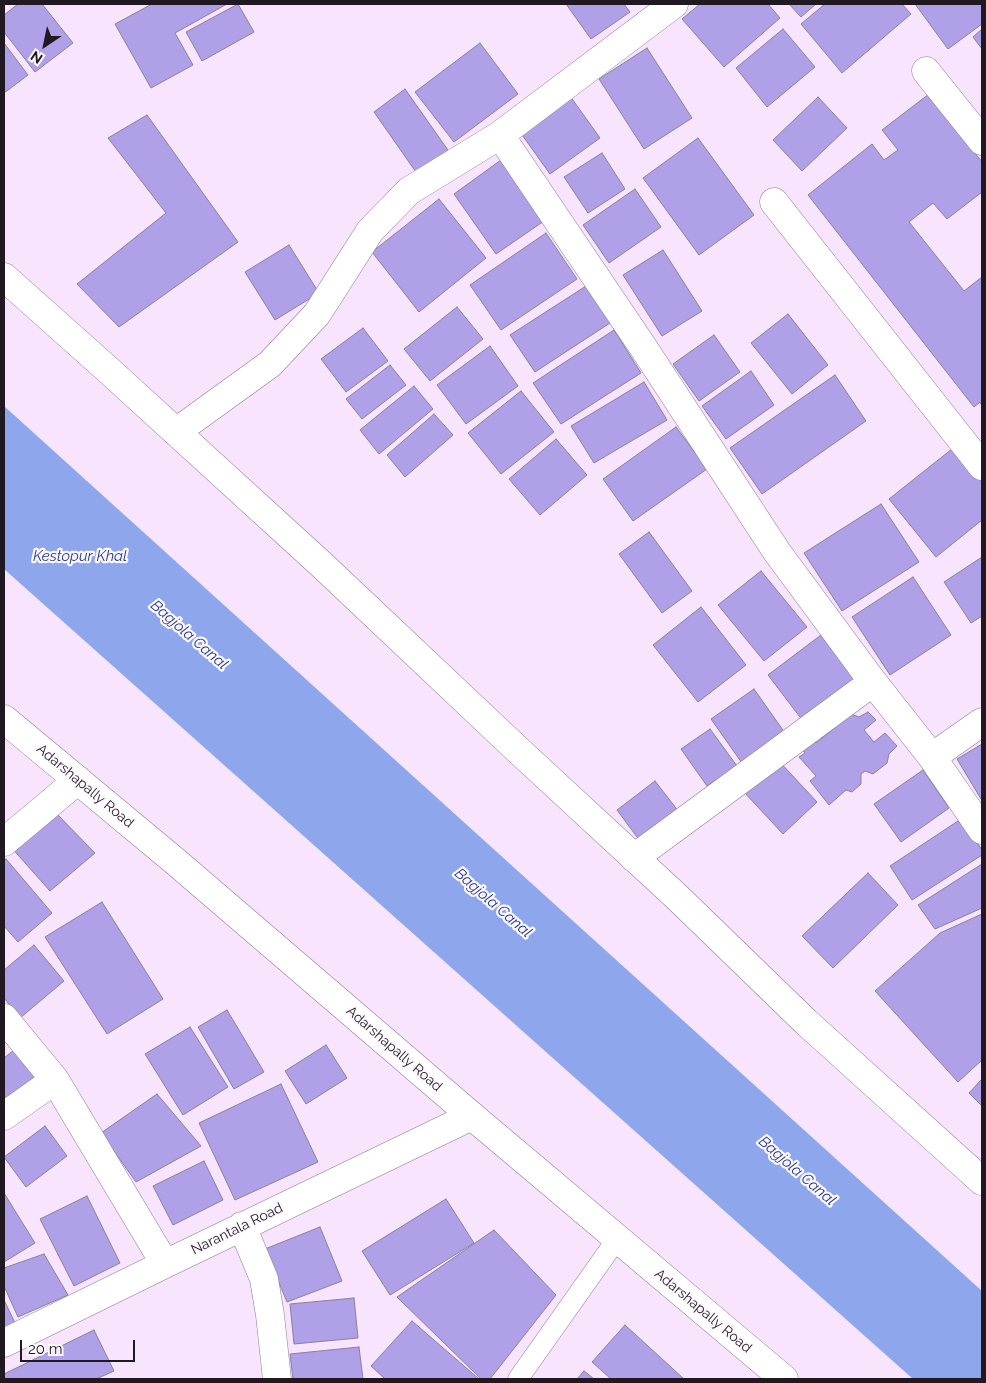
<!DOCTYPE html>
<html>
<head>
<meta charset="utf-8">
<style>
	body { margin:0 }
	#map { position:relative; width:986px; height:1383px; overflow:hidden; background:#f8e5fd; font-family:Raleway,sans-serif }
	canvas { display:block }
	.frame { position:absolute; inset:0; border:5px solid #201921; pointer-events:none }
	.north { position:absolute; left:20px; top:20px; width:50px; height:50px; -webkit-text-stroke:4px #fcf8fd; paint-order:stroke; rotate:214deg; font-size:14px; font-weight:700; line-height:20px; text-align:center; color:#201921 }
	.north::after { content:''; display:block; margin:auto; width:18px; height:22px; background:#201921; clip-path:polygon(50% 0,100% 100%,50% 72%,0 100%) }
	.scale { position:absolute; left:20px; top:1340px; width:115px; height:22px; box-sizing:border-box; border:2px solid #201921; border-top:0; padding-left:6px; font-size:15px; line-height:18px; white-space:nowrap; color:#201921; -webkit-text-stroke:4px #fcf8fd; paint-order:stroke }
</style>
</head>
<body>
<div id="map">
<canvas width="986" height="1383"></canvas>
<div class="frame"></div>
<div class="north">N</div>
<div class="scale">20 m</div>
</div>
<script>
const ctx = document.querySelector('canvas').getContext('2d');
ctx.lineJoin = 'round';
function fillPath(path, color) { ctx.fillStyle = color; ctx.fill(path, 'evenodd'); }
const toPath = rows => new Path2D(rows.map(r => 'M' + r).join(''));
function trace(path, color, width, dash) { ctx.strokeStyle = color; ctx.lineWidth = width; ctx.lineCap = dash ? 'butt' : 'round'; ctx.setLineDash(dash || []); ctx.stroke(path); }
function write(font, color, halo, rows, align = 'center') {
  ctx.font = font + ' Raleway,sans-serif'; ctx.lineWidth = 4.5; ctx.setLineDash([]); ctx.textBaseline = 'middle'; ctx.strokeStyle = halo; ctx.fillStyle = color; for (const [text, x, y, turn = 0] of rows) {
    ctx.save(); ctx.translate(x, y); ctx.rotate((+turn || 0) * Math.PI / 180); ctx.textAlign = isNaN(turn) ? turn : align; if (halo) ctx.strokeText(text, 0, 0); ctx.fillText(text, 0, 0); ctx.restore();
  }
}
fillPath(toPath([
	[4,406,982,1291,982,1379,913,1379,4,569]
]), '#8ea7ec');
const building = toPath([
	[18,4,42,4,73,43,35,72,4,32,4,15,18,4],
	[152,4,227,4,175,33,193,65,151,88,115,24,152,4],
	[238,4,254,32,202,61,186,32,238,4],
	[566,4,624,4,630,12,591,39,566,4],
	[700,4,768,4,780,18,724,67,682,19,700,4],
	[789,4,816,4,801,17,789,4],
	[825,4,902,4,911,14,842,73,801,24,825,4],
	[915,4,982,4,982,24,948,49,915,4],
	[783,29,815,67,767,107,736,68,783,29],
	[982,29,982,49,973,37,982,29],
	[4,43,28,75,4,93,4,43],
	[480,43,518,94,454,142,415,92,480,43],
	[647,48,692,118,644,149,599,79,647,48],
	[405,89,450,153,418,175,374,112,405,89],
	[929,94,982,162,982,192,947,219,933,203,909,222,964,291,982,277,982,406,980,402,974,407,808,195,872,144,884,160,898,150,882,130,929,94],
	[570,96,600,138,550,174,520,132,570,96],
	[818,97,847,128,802,171,773,140,818,97],
	[147,115,238,242,119,327,77,284,166,213,108,138,147,115],
	[698,138,754,215,699,255,643,178,698,138],
	[602,153,625,189,588,213,564,177,602,153],
	[501,160,544,221,496,254,454,194,501,160],
	[635,189,661,227,609,263,583,225,635,189],
	[439,199,486,258,419,312,372,252,439,199],
	[546,233,577,279,501,330,470,285,546,233],
	[289,245,319,293,275,320,245,272,289,245],
	[663,250,702,311,662,336,623,275,663,250],
	[586,286,610,323,535,372,510,335,586,286],
	[457,307,483,339,430,381,404,349,457,307],
	[788,314,828,365,792,394,751,343,788,314],
	[363,328,388,361,346,392,321,359,363,328],
	[614,330,641,373,561,424,533,383,614,330],
	[714,335,740,372,699,401,673,364,714,335],
	[490,346,518,386,466,424,437,385,490,346],
	[390,365,406,385,362,419,346,399,390,365],
	[751,371,774,405,726,439,702,406,751,371],
	[835,375,866,421,762,494,730,448,835,375],
	[644,382,667,420,594,463,571,426,644,382],
	[414,386,433,409,379,454,360,430,414,386],
	[521,391,554,432,501,474,468,433,521,391],
	[434,414,453,435,405,477,387,455,434,414],
	[676,427,707,469,633,521,603,479,676,427],
	[556,439,587,475,540,515,509,479,556,439],
	[957,445,982,476,982,520,936,557,889,499,957,445],
	[881,504,919,562,842,611,804,553,881,504],
	[649,532,692,591,662,613,619,554,649,532],
	[982,557,982,616,971,623,944,582,982,557],
	[761,571,807,627,764,661,718,605,761,571],
	[913,577,951,635,890,675,852,617,913,577],
	[701,607,746,665,698,702,653,645,701,607],
	[821,635,858,684,806,725,768,675,821,635],
	[754,689,785,733,742,763,711,719,754,689],
	[868,712,876,720,864,730,874,742,885,733,897,746,889,754,887,763,873,774,865,771,861,774,861,784,852,792,846,790,829,805,810,781,816,776,799,757,805,753,801,748,813,738,816,743,851,714,859,717,868,712],
	[710,729,737,766,707,786,681,749,710,729],
	[982,744,982,798,981,799,957,759,982,744],
	[777,759,817,802,783,834,743,791,777,759],
	[923,770,949,808,901,842,874,804,923,770],
	[655,781,679,812,640,841,617,810,655,781],
	[52,809,95,853,50,891,10,846,52,809],
	[961,819,982,850,982,855,912,900,890,866,961,819],
	[6,859,52,913,18,942,4,926,4,862,6,859],
	[982,864,982,908,935,929,918,905,982,864],
	[868,873,898,905,833,968,802,936,868,873],
	[102,902,163,999,107,1034,45,937,102,902],
	[982,914,982,1060,958,1082,875,991,940,933,982,914],
	[34,945,64,981,20,1018,4,998,4,970,34,945],
	[227,1010,264,1072,234,1089,198,1027,227,1010],
	[190,1027,228,1087,183,1115,145,1054,190,1027],
	[326,1045,347,1078,306,1104,285,1071,326,1045],
	[18,1047,41,1075,4,1104,4,1058,18,1047],
	[982,1079,982,1106,969,1093,982,1079],
	[281,1084,318,1162,235,1200,199,1123,281,1084],
	[157,1094,201,1146,136,1182,101,1133,157,1094],
	[45,1126,67,1156,26,1187,4,1157,45,1126],
	[204,1161,223,1200,173,1225,153,1186,204,1161],
	[4,1193,35,1243,4,1262,4,1193],
	[87,1196,120,1263,74,1286,40,1219,87,1196],
	[446,1199,474,1243,390,1295,362,1251,446,1199],
	[320,1227,342,1281,287,1302,265,1249,320,1227],
	[494,1230,556,1295,490,1379,481,1379,397,1297,494,1230],
	[44,1254,68,1295,18,1317,4,1286,4,1268,44,1254],
	[354,1298,358,1338,294,1344,290,1304,354,1298],
	[4,1300,16,1325,4,1331,4,1300],
	[412,1321,479,1379,383,1379,384,1378,371,1366,412,1321],
	[625,1325,684,1379,611,1379,592,1362,625,1325],
	[94,1330,114,1371,96,1379,4,1379,4,1374,94,1330],
	[359,1347,363,1379,293,1379,290,1354,359,1347],
	[584,1371,594,1379,577,1379,584,1371]
]);
fillPath(building, '#b0a0e8');
trace(building, '#86819a', 1);
const service = toPath([
	[518,1379,617,1239]
]);
const minor = toPath([
	[926,71,982,141],
	[500,135,643,347,777,552,873,682,932,757,982,830],
	[774,202,982,466],
	[4,277,105,367,322,565,518,750,677,897,806,1022,982,1181],
	[176,432,270,364,317,314,370,231,409,191,500,135,674,4],
	[932,757,982,722],
	[4,842,78,780],
	[634,858,873,682],
	[4,1018,55,1080],
	[4,1116,55,1080,165,1264],
	[242,1226,264,1279,270,1315,277,1379],
	[4,1343,165,1264,472,1116]
]);
const tertiary = toPath([
	[4,719,176,862,472,1116,784,1379]
]);
trace(service, '#8c7b90', 21);
trace(minor, '#8c7b90', 29);
trace(tertiary, '#8c7b90', 29);
trace(service, '#fff', 20);
trace(minor, '#fff', 28);
trace(tertiary, '#fff', 28);
write('14px', '#201921', '#fcf8fd', [
	["Adarshapally Road",85,786,40],
	["Adarshapally Road",394,1049,41],
	["Narantala Road",237,1229,-26],
	["Adarshapally Road",703,1311,40]
]);
write('italic 15px', '#263b8a', '#fcf8fd', [
	["Kestopur Khal",80,556],
	["Bagjola Canal",189,635,41],
	["Bagjola Canal",493,903,41],
	["Bagjola Canal",797,1171,41]
]);
</script>
</body>
</html>
